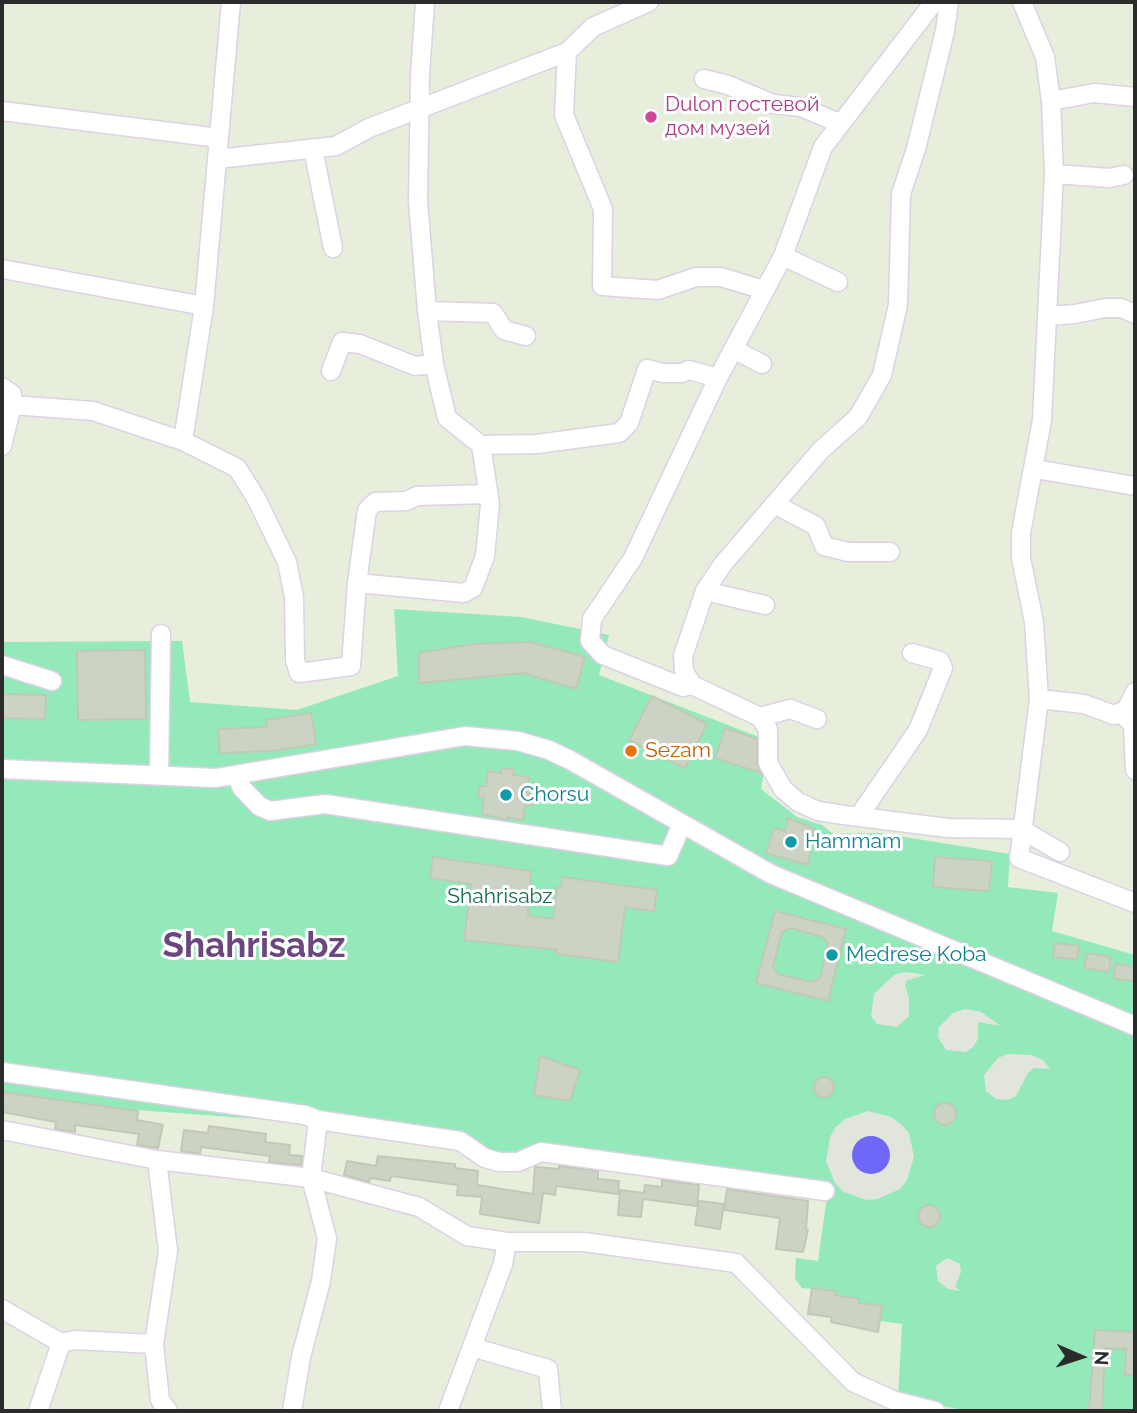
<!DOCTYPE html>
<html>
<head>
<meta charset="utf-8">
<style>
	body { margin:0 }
	#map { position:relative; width:1137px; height:1413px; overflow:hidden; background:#e7eedc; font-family:Raleway,sans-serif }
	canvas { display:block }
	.frame { position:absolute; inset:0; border:4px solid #2b2b2b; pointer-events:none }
	.north { position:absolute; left:1046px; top:1322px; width:70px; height:70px; -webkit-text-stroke:5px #fff; paint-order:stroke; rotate:93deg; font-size:19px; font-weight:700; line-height:28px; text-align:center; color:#2b2b2b }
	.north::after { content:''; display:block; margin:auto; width:24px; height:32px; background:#2b2b2b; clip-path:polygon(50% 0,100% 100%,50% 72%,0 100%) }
</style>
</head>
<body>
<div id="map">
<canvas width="1137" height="1413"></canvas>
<div class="frame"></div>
<div class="north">N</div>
</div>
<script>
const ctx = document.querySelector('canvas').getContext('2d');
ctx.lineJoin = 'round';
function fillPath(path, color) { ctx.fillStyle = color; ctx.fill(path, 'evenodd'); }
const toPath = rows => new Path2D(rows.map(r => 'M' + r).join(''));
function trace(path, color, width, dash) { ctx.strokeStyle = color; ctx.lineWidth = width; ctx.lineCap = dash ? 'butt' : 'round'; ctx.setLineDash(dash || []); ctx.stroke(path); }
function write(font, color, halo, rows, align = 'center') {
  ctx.font = font + ' Raleway,sans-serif'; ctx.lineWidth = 6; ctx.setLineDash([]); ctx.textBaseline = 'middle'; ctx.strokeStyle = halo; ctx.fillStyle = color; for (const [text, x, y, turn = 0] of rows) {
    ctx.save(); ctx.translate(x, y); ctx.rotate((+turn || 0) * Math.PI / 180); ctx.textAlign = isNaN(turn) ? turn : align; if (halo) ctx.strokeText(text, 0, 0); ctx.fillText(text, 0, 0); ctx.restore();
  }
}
fillPath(toPath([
	[394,609,521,617,609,635,599,675,769,741,761,789,797,817,822,825,833,834,880,833,1010,854,1008,887,1058,893,1052,931,1135,955,1135,1411,969,1411,898,1398,902,1324,880,1321,858,1303,858,1299,835,1295,835,1291,802,1288,795,1279,796,1258,818,1261,828,1189,541,1148,513,1158,326,1124,2,1100,2,642,182,641,190,702,297,710,398,676]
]), '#94e9ba');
fillPath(toPath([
	[906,972,926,975,907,980,905,984,909,998,909,1016,897,1027,877,1024,871,1016,874,994,894,975],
	[965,1009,981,1012,1001,1026,978,1022,978,1039,973,1047,966,1052,946,1050,938,1037,939,1027,953,1013],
	[1008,1054,1032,1055,1043,1060,1050,1069,1034,1068,1028,1073,1016,1096,1008,1100,996,1099,986,1091,984,1075,998,1058],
	[868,1111,891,1117,901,1124,909,1133,914,1157,907,1180,900,1189,878,1199,866,1200,844,1192,835,1183,826,1161,830,1137,836,1127,845,1119],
	[870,1136,886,1144,889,1161,859,1170,852,1154,861,1139],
	[947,1258,960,1264,961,1272,955,1287,961,1291,948,1289,938,1281,936,1266]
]), '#e1e5db');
fillPath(toPath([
	'852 1155a19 19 0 1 1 38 0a19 19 0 1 1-38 0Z'
]), '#6f67f8');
const building = toPath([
	[530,642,585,657,576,689,523,673,419,683,419,653,473,644,530,642],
	[145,650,146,719,78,720,77,651,145,650],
	[2,694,46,695,45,719,2,718,2,694],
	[652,696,707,724,685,768,629,740,652,696],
	[311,713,316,744,271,751,220,753,218,729,267,727,266,720,311,713],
	[725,728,757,739,757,763,761,773,715,758,725,728],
	[502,768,514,769,513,775,529,777,527,793,533,794,532,805,525,805,523,820,507,817,507,820,482,814,484,798,478,797,480,786,486,786,488,771,501,773,502,768],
	[788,818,814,829,808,865,766,853,774,828,785,831,788,818],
	[433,857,531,871,528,916,553,919,557,887,561,888,562,877,657,890,654,911,625,907,618,962,557,954,557,950,464,940,471,884,430,878,433,857],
	[935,857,992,861,989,891,933,887,935,857],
	[775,911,846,929,828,1001,756,983,775,911],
	[790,928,823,937,828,944,820,978,811,982,778,974,773,967,782,932,790,928],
	[1055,943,1079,946,1077,959,1053,957,1055,943],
	[1087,953,1111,957,1109,972,1084,968,1087,953],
	[1115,964,1135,967,1135,981,1114,979,1115,964],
	[540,1056,580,1070,570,1101,534,1095,540,1056],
	'814 1087a10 10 0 1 1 20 0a10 10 0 1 1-20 0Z',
	[2,1092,138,1111,137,1120,163,1125,158,1148,137,1145,139,1134,75,1125,75,1132,55,1129,56,1122,2,1112,2,1092],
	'934 1114a11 11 0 1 1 22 0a11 11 0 1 1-22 0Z',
	[209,1126,266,1134,265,1142,290,1145,289,1155,302,1156,301,1165,269,1162,270,1156,201,1147,200,1154,181,1151,184,1130,208,1133,209,1126],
	[378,1156,455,1164,455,1168,478,1171,477,1185,533,1194,535,1167,559,1169,559,1166,598,1171,598,1179,619,1181,618,1194,556,1186,555,1195,543,1193,539,1223,480,1214,482,1197,457,1195,458,1185,391,1176,390,1181,370,1178,369,1182,344,1175,347,1161,376,1166,378,1156],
	[662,1180,699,1185,697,1206,643,1199,641,1217,618,1215,620,1190,644,1193,645,1185,662,1187,662,1180],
	[727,1189,808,1201,806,1230,808,1230,803,1252,776,1249,780,1218,724,1210,727,1189],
	[699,1201,724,1204,720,1229,695,1225,699,1201],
	'918 1216a11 11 0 1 1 22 0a11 11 0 1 1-22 0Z',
	[812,1288,836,1291,835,1295,859,1299,858,1303,882,1306,878,1332,831,1322,832,1317,808,1314,812,1288],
	[1095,1330,1135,1332,1135,1375,1125,1375,1126,1349,1105,1348,1102,1411,1089,1411,1095,1330]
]);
fillPath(building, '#cdd3c4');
trace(building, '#c0c9b5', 2);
const minor = toPath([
	[934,2,823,147,783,256,718,378,633,558,592,619,590,641,603,655,683,687,692,685,684,671,683,656,705,591,723,564,821,450,858,417,882,375,898,305,901,194,916,149,945,31,949,2],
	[1022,2,1045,57,1051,101,1054,174,1042,420,1021,533,1021,558,1034,622,1039,699,1019,858,1135,903],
	[567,52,564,115,603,209,602,286,658,290,696,277,721,277,764,290],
	[704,79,728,85,773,104,801,107,839,123],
	[1051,101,1094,93,1135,97],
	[2,111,219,138],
	[313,149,333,248],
	[217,159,336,146,369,128,567,52,593,27,649,2],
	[1054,174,1110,178,1124,175],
	[783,256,838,282],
	[2,269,204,306],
	[427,311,493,313,504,330,526,336],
	[1048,316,1075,314,1105,308,1121,308,1135,314],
	[733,349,762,364],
	[331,371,342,342,360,344,415,366,434,364],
	[2,387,12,394,12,405,2,446],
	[12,405,93,411,183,441,237,468,256,498,287,562,294,597,295,660,299,673,351,666,357,583,464,593,473,588,485,556,490,504,481,445,447,418,434,364,427,311,418,201,420,75,425,2],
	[183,441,204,306,231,2],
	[481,445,537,444,619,433,629,423,647,369,663,373,682,373,689,370,718,378],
	[1035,469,1135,486],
	[774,504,816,526,824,546,848,552,890,552],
	[357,583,367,510,375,502,406,501,417,496,488,494],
	[705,591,765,605],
	[2,665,52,681],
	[692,685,760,717,768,729,768,763,783,789,798,802,818,811,844,815,948,828,1021,829,1060,852],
	[1039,699,1084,704,1114,715,1126,710,1135,692],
	[1120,712,1133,725,1135,770],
	[760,717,790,709,817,719],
	[2,769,216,778,465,736,518,741,549,750,570,760,771,874,1135,1026],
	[159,775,161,634],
	[236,775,242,788,259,806,270,811,325,804,668,856,682,824],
	[859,816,918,730,943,668,940,661,912,653],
	[2,1072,305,1115,318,1120,311,1178,327,1238,321,1281,301,1357,292,1411],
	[318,1120,460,1141,485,1158,499,1162,518,1162,541,1152,825,1191],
	[2,1130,157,1160,311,1178,419,1207,467,1236,507,1242,584,1242,736,1263,853,1382,895,1401,935,1411],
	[157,1160,168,1251,154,1344,160,1400,168,1411],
	[2,1309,61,1343,75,1340,154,1344],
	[472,1347,548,1369,552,1411],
	[38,1411,61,1343],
	[448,1411,503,1264,507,1242]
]);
trace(minor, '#ddd1e5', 21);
trace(minor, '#fff', 18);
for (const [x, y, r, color] of [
	[651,117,7,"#d1479c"],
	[631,751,7,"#e8710a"],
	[506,795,7,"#0f9aa8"],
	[791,842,7,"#0f9aa8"],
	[832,955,7,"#0f9aa8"]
]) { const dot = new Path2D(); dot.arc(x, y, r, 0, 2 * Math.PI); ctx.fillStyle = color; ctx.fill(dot); trace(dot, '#fff', 2.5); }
write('21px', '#b23c85', '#fff', [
	["Dulon гостевой",665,105],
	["дом музей",665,129]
], 'left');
write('21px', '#c56008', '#fff', [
	["Sezam",645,751]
], 'left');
write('21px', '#0d838f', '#fff', [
	["Chorsu",520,795],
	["Hammam",805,842],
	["Medrese Koba",846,955]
], 'left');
write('21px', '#146e49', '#fff', [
	["Shahrisabz",500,897]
]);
write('bold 35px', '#6a477f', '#fff', [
	["Shahrisabz",254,946]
]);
</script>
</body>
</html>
